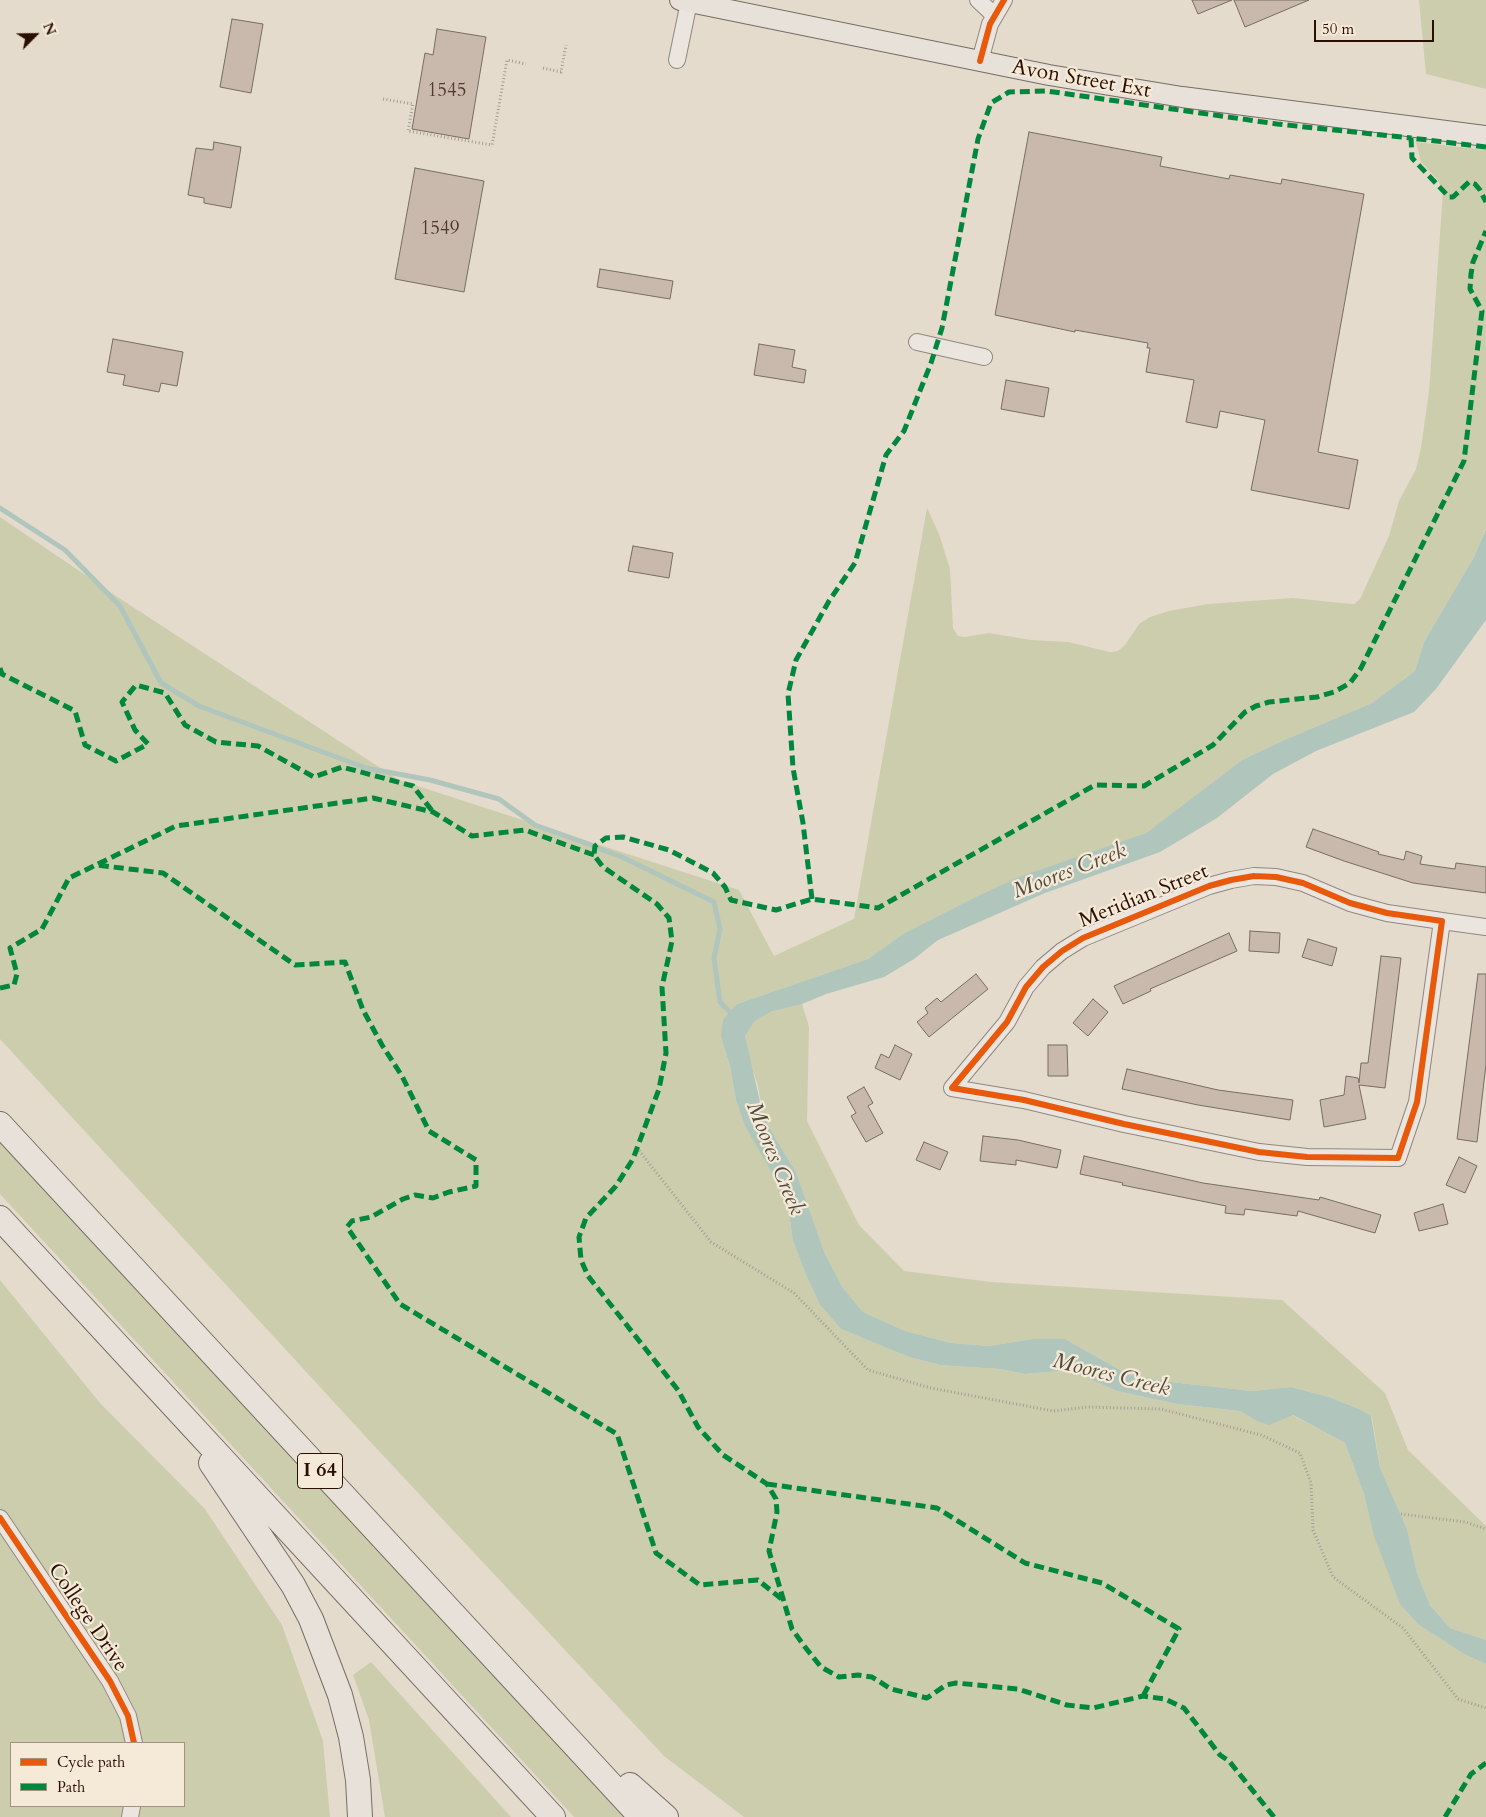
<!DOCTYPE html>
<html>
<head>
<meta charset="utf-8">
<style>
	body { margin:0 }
	#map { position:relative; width:1486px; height:1817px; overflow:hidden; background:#e4dbcc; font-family:Cardo,serif }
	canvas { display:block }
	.legend { position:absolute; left:10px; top:1742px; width:175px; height:65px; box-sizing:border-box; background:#f5e9d7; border:1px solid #a49181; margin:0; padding:6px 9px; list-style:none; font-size:15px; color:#2a0e00 }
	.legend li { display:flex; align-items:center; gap:10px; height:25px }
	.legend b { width:25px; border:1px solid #a49181 }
	.north { position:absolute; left:10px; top:10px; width:50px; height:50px; -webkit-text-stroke:4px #f5e9d7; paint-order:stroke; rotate:67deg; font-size:14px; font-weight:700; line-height:20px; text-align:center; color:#2a0e00 }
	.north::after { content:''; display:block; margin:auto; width:18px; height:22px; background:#2a0e00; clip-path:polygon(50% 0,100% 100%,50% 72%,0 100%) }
	.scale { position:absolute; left:1314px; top:20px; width:120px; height:22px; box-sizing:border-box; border:2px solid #2a0e00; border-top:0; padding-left:6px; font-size:15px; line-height:18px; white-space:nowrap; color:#2a0e00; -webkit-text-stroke:4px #f5e9d7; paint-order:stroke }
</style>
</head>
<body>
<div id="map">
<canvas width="1486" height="1817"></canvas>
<ul class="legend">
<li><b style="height:6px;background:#e8590c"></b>Cycle path</li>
<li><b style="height:6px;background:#00873e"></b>Path</li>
</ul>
<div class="north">N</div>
<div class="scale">50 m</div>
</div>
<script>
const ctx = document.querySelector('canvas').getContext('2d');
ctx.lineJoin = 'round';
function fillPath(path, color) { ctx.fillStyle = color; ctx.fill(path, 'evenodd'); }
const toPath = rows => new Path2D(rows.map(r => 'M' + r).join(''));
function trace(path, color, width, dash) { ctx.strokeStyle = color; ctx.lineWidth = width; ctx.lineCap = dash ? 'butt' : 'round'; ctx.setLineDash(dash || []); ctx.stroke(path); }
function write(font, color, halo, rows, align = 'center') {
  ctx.font = font + ' Cardo,serif'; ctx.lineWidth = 4.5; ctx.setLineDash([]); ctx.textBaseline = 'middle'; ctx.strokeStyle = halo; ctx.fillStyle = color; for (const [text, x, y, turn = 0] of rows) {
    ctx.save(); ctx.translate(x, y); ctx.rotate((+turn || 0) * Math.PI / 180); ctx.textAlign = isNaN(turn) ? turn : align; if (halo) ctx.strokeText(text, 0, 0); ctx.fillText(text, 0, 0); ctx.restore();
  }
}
fillPath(toPath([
	[1419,0,1486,0,1486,89,1426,74],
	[1416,142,1486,150,1486,528,1474,557,1424,642,1415,671,1372,703,1282,741,1242,760,1146,833,1061,864,903,934,868,959,737,1004,721,1037,730,1066,736,1100,745,1125,776,1180,788,1207,793,1241,807,1277,820,1305,841,1329,909,1357,940,1365,1000,1369,1025,1374,1069,1370,1117,1391,1177,1404,1240,1411,1255,1420,1292,1415,1345,1443,1364,1494,1373,1533,1419,1625,1464,1654,1486,1664,1486,1817,744,1817,664,1756,378,1450,0,1039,0,517,116,596,399,780,739,890,774,956,854,919,927,508,939,534,950,569,953,628,958,636,965,637,989,633,1031,640,1068,642,1110,652,1118,651,1125,645,1139,624,1150,617,1169,611,1208,604,1293,598,1341,603,1354,604,1360,599,1389,536,1399,501,1416,469,1421,448,1429,391,1443,192,1438,180,1421,162],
	[802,1004,809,1027,807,1121,859,1225,904,1271,991,1282,1282,1300,1385,1393,1408,1450,1486,1526,1486,1640,1450,1628,1430,1605,1417,1573,1407,1529,1380,1468,1372,1417,1359,1409,1329,1397,1291,1387,1252,1391,1171,1382,1129,1375,1065,1339,1033,1339,989,1346,951,1343,905,1331,863,1312,843,1288,825,1254,796,1172,777,1141,763,1114,758,1086,748,1055,745,1036,754,1022,770,1012],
	[0,1133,629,1817,574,1817,0,1194],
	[0,1280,100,1403,205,1509,282,1625,323,1741,330,1817,0,1817],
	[11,1743,184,1743,184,1806,11,1806],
	[371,1662,511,1817,385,1817,369,1720,353,1675]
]), '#cccdad');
fillPath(toPath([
	[1486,529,1486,620,1436,689,1414,712,1316,751,1273,774,1217,818,1160,852,1045,893,938,940,914,959,884,977,826,994,802,1004,770,1012,754,1022,745,1036,763,1115,777,1141,796,1172,825,1254,843,1288,863,1312,905,1331,951,1343,989,1346,1033,1339,1065,1339,1129,1375,1171,1382,1252,1391,1291,1387,1329,1397,1359,1409,1371,1416,1380,1468,1407,1529,1417,1573,1430,1605,1450,1628,1486,1640,1486,1664,1464,1654,1419,1625,1400,1604,1373,1533,1364,1494,1345,1443,1293,1415,1269,1425,1255,1420,1240,1411,1177,1404,1117,1391,1069,1370,1025,1374,1000,1369,940,1365,909,1357,841,1329,820,1305,807,1277,793,1241,788,1207,776,1180,745,1126,736,1100,730,1066,721,1037,723,1020,737,1004,868,959,903,934,978,896,1019,877,1146,833,1242,760,1282,741,1372,703,1415,671,1424,642,1474,557]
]), '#b0c5bc');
trace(toPath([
	[0,508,65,550,120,606,161,683,199,706,366,768,430,780,499,799,535,825,591,845],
	[600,849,622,857,714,902,720,929,714,958,720,1002,734,1016]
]), '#b0c5bc', 5);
const building = toPath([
	[1192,0,1232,0,1198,14,1192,0],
	[1234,0,1309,0,1245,27,1234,0],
	[232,19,263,24,251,93,220,87,232,19],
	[437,29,486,37,469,139,412,129,425,53,433,55,437,29],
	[1029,132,1162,157,1160,166,1229,179,1230,175,1281,184,1282,179,1364,194,1318,452,1358,460,1349,509,1251,490,1265,420,1220,411,1217,428,1186,422,1194,380,1146,372,1150,348,1147,348,1148,343,1075,330,1075,332,995,315,1029,132],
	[214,142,241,147,231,208,204,203,204,198,188,195,196,148,213,150,214,142],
	[415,168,484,181,464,292,395,279,415,168],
	[600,269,673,281,670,299,597,287,600,269],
	[113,339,183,352,177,386,161,383,159,392,123,385,125,375,107,372,113,339],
	[759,344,795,350,792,367,806,370,804,383,754,375,759,344],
	[1006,380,1049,388,1044,417,1001,409,1006,380],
	[633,546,673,553,669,578,628,571,633,546],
	[1313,829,1379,852,1378,854,1404,860,1406,851,1422,856,1420,864,1455,869,1456,863,1486,867,1486,893,1413,883,1344,861,1306,847,1313,829],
	[1250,931,1280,933,1279,953,1249,951,1250,931],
	[1229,933,1237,951,1150,989,1151,991,1123,1004,1114,986,1229,933],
	[1308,939,1337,948,1332,966,1302,957,1308,939],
	[1381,956,1401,958,1385,1088,1359,1085,1366,1119,1324,1127,1320,1100,1344,1095,1346,1076,1358,1078,1359,1083,1361,1063,1368,1063,1381,956],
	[976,974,988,989,929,1037,917,1022,928,1013,925,1008,937,998,941,1002,976,974],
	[1478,974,1486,974,1486,1064,1477,1142,1457,1139,1478,974],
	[1093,999,1108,1012,1088,1036,1073,1023,1093,999],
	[895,1045,912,1054,900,1080,875,1068,881,1054,889,1058,895,1045],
	[1048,1045,1067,1045,1068,1076,1048,1076,1048,1045],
	[1127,1069,1218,1090,1293,1100,1290,1120,1198,1105,1122,1089,1127,1069],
	[864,1087,873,1103,868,1106,883,1133,866,1142,851,1116,856,1113,847,1097,864,1087],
	[983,1136,1018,1140,1061,1150,1057,1168,1016,1160,1016,1165,980,1161,983,1136],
	[924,1142,948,1152,940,1170,916,1160,924,1142],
	[1084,1156,1203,1183,1319,1200,1320,1197,1381,1215,1375,1233,1298,1211,1297,1216,1245,1209,1244,1215,1225,1213,1226,1206,1122,1185,1123,1183,1080,1174,1084,1156],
	[1459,1157,1477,1166,1465,1193,1446,1185,1459,1157],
	[1443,1204,1448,1224,1419,1231,1414,1213,1443,1204]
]);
fillPath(building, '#c9b8ac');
trace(building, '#766d64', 1);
const minor = toPath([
	[978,0,994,15],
	[677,60,689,2],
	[980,61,990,24,1004,0],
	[917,342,984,357],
	[1254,876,1276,877,1303,883,1350,903,1387,913,1442,921,1417,1102,1398,1158,1307,1157,1259,1152,1124,1124,1024,1100,952,1088,1007,1022,1026,987,1043,967,1062,951,1083,938,1209,886,1231,880,1254,876],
	[1442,921,1486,927],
	[0,1518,110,1681,128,1716,134,1743],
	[130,1817,132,1806]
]);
const major = toPath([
	[680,0,1049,75,1182,97,1486,136]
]);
const highway = toPath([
	[0,1124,641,1817],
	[0,1218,553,1817],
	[211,1463,293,1585,311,1619,340,1695,351,1737,358,1780,360,1817],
	[630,1785,666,1817]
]);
trace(minor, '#91887e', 18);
trace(major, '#766d64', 22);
trace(highway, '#766d64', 26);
trace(toPath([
	[543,68,561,72,566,45],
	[383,99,413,104,408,131,492,145,507,60,526,64],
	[637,1148,711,1242,794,1293,868,1370,931,1388,1053,1411,1088,1407,1161,1409,1261,1435,1300,1453,1311,1483,1313,1530,1333,1577,1403,1628,1458,1699,1486,1708],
	[1401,1514,1465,1522,1486,1529]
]), '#a49d96', 3, [1, 2.5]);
trace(minor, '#eae5de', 16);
trace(major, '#e7e1d9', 20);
trace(highway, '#e7e1d9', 24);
trace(toPath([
	[1486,147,1411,138,1412,158,1449,197,1453,197,1469,182,1475,184,1480,190,1486,202],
	[0,668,2,674,75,711,85,745,116,761,148,744,135,730,122,702,136,685,165,693,185,725,216,742,258,746,314,777,342,767,413,786,433,812],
	[594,855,525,830,472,836,433,812,373,798,176,826,96,865,163,873,295,965,345,962,363,1010,382,1045,402,1076,429,1131,476,1160,476,1186,449,1192,433,1198,415,1195,403,1199,371,1217,352,1221,347,1227,400,1304,617,1434,656,1553,700,1585,758,1580,784,1601],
	[812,899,803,823,793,768,788,694,796,660,829,601,855,563,886,455,904,431,931,363,942,328,978,139,991,103,1009,92,1047,91,1277,124,1411,138],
	[0,988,14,985,17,974,10,948,42,929,69,878,96,865],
	[767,1484,937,1508,1025,1563,1102,1583,1179,1629,1143,1696],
	[1274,1817,1229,1761,1220,1755,1184,1708,1165,1699,1143,1696,1093,1708,1067,1705,1018,1689,956,1683,946,1685,927,1698,891,1689,872,1677,858,1675,839,1677,821,1667,805,1647,792,1629,769,1551,777,1512,776,1499,767,1484,723,1455,698,1427,678,1390,588,1276,581,1260,579,1237,586,1218,616,1186,633,1159,659,1089,666,1053,662,987,672,941,669,918,657,904,603,867,594,855,595,846,606,838,623,837,669,850,713,873,725,887,731,900,776,910,812,899,878,908,1095,785,1144,786,1213,745,1245,712,1256,706,1269,702,1317,697,1334,692,1350,683,1361,668,1464,461,1482,311,1470,289,1471,274,1473,262,1486,231],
	[1445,1817,1471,1774,1486,1763]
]), '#00873e', 5, [10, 5]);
trace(toPath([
	[980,61,990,24,1004,0],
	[1254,876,1276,877,1303,883,1350,903,1387,913,1442,921,1417,1102,1398,1158,1307,1157,1259,1152,1124,1124,1024,1100,952,1088,1007,1022,1026,987,1043,967,1062,951,1083,938,1209,886,1231,880,1254,876],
	[0,1518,110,1681,128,1716,134,1743]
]), '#e8590c', 6);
write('19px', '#52382b', null, [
	["1545",447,92],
	["1549",440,230]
]);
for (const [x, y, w] of [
	[320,1471,45]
]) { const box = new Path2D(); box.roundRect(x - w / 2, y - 17.5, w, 35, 4); ctx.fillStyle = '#f5e9d7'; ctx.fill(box); trace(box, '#2a0e00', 1); }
write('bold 20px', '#2a0e00', null, [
	["I 64",320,1471]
]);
write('21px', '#2a0e00', '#f5e9d7', [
	["Avon Street Ext",1081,80,10],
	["Meridian Street",1144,897,-22],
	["College Drive",87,1618,56]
]);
write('italic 22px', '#514b3f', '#f5e9d7', [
	["Moores Creek",1070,872,-21],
	["Moores Creek",774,1159,68],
	["Moores Creek",1111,1376,14]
]);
</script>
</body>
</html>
